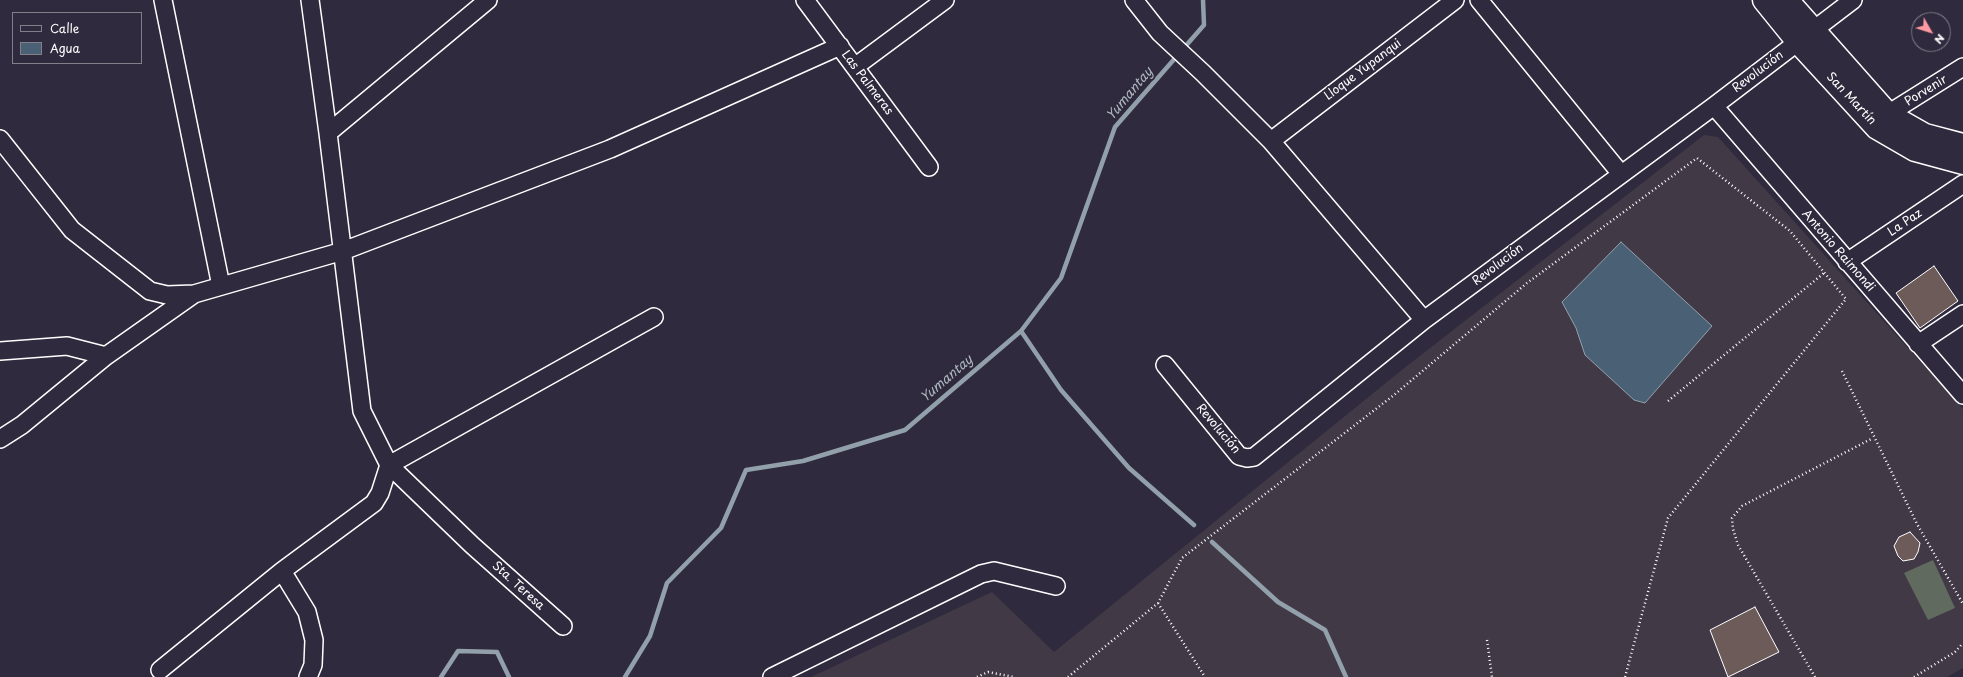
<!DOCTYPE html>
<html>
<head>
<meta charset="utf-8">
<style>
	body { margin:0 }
	#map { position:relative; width:1963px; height:677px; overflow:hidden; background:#2f2a3d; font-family:"Playpen Sans",sans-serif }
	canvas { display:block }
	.legend { position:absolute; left:12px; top:12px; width:130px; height:52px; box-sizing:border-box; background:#2f2a3d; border:1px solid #827f8b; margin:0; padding:5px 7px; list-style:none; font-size:12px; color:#fff }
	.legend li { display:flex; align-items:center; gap:8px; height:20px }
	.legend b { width:20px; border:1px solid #827f8b }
	.north { position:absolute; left:1911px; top:12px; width:40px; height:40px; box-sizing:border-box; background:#2f2a3d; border:1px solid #827f8b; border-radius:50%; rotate:129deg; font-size:11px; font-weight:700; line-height:16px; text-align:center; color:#fff }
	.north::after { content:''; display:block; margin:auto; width:14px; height:18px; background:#ff9aa2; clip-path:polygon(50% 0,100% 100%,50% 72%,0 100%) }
</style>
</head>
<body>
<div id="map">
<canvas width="1963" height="677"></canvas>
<ul class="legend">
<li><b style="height:5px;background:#2f2a3d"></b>Calle</li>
<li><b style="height:11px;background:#4a6175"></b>Agua</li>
</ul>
<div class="north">N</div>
</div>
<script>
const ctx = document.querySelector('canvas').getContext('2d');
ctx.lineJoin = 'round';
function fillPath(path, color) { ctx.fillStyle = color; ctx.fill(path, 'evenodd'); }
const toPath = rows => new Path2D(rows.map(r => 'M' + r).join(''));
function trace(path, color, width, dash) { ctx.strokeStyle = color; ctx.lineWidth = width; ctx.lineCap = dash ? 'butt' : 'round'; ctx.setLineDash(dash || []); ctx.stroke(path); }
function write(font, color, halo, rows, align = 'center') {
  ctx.font = font + ' "Playpen Sans",sans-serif'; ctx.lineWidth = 3.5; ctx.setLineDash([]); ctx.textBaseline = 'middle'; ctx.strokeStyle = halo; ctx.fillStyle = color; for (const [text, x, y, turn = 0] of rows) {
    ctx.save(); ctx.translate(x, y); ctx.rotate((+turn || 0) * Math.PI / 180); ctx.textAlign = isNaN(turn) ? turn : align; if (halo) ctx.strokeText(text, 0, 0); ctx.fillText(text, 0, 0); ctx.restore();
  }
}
fillPath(toPath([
	[1704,135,1718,137,1963,409,1963,668,1947,677,811,677,992,592,1054,652,1403,369]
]), '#423946');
fillPath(toPath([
	[1933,560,1955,608,1928,620,1904,573]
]), '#606a5e');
const water = toPath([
	[1621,242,1712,326,1645,403,1634,400,1585,355,1576,328,1562,302,1621,242]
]);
fillPath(water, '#4a6175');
trace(water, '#92a0ac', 1);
trace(toPath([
	[1021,331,1061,390,1129,468,1194,525],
	[1212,542,1278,602,1325,630,1346,677],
	[441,677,458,651,497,652,509,677],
	[625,677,650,636,667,583,721,528,746,470,803,461,905,430,1021,331,1061,278,1115,127,1204,25,1203,0]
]), '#92a0ac', 4.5);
const building = toPath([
	[1934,266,1958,301,1920,328,1896,293,1934,266],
	[1910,532,1920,543,1918,552,1914,559,1903,561,1898,556,1894,546,1899,537,1910,532],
	[1755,607,1779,652,1728,677,1710,630,1755,607]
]);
fillPath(building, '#6d5b5a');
trace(building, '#fff', 1);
const minor = toPath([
	[163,0,221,286],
	[310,0,328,133,362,411,389,465,472,545,563,626],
	[805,0,929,167],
	[1134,0,1160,33,1203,73,1271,141,1424,320],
	[1479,0,1621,174],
	[856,66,945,0],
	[1714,106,1963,395],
	[1888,114,1963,67],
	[328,133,488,0],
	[0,139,72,230,150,291,167,295,194,294,343,251,610,149,840,46],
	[1271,141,1455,0],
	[1847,262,1963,184],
	[1918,344,1963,314],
	[0,351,67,346,106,356],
	[1165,365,1239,456,1247,458,1254,457,1424,320,1714,106,1853,0],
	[0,439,22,425,106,356,194,294],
	[282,571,307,612,314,640,313,665,308,677],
	[160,670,282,571,374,503,380,493,389,465,654,317],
	[772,677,981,574,994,571,1056,586]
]);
const major = toPath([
	[1764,0,1798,42,1877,128,1915,150,1963,163],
	[1787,0,1888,114,1925,135,1963,145]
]);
trace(minor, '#fff', 20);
trace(major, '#fff', 25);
trace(toPath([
	[1842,371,1917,524,1963,604],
	[1668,401,1824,273],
	[1158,603,1205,677],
	[1487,640,1492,677],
	[977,677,988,672,1014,677],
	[1068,677,1158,603,1182,558,1394,395,1527,283,1697,158,1790,231,1846,299,1668,518,1625,677],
	[1815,677,1738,545,1733,529,1732,518,1742,506,1873,438],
	[1914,677,1955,652,1963,643]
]), '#fff', 2.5, [1, 3]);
trace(minor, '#2f2a3d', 17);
trace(major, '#2f2a3d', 22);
write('12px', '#fff', '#2f2a3d', [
	["Lloque Yupanqui",1363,70,-37],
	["Revolución",1758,72,-37],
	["Las Palmeras",867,83,53],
	["Porvenir",1926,91,-32],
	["San Martín",1851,99,47],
	["La Paz",1905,223,-34],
	["Antonio Raimondi",1838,251,49],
	["Revolución",1498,265,-37],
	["Revolución",1218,429,50],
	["Sta. Teresa",518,586,42]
]);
write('italic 13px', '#aeb8c1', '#2f2a3d', [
	["Yumantay",1130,94,-50],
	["Yumantay",947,379,-41]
]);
</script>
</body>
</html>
